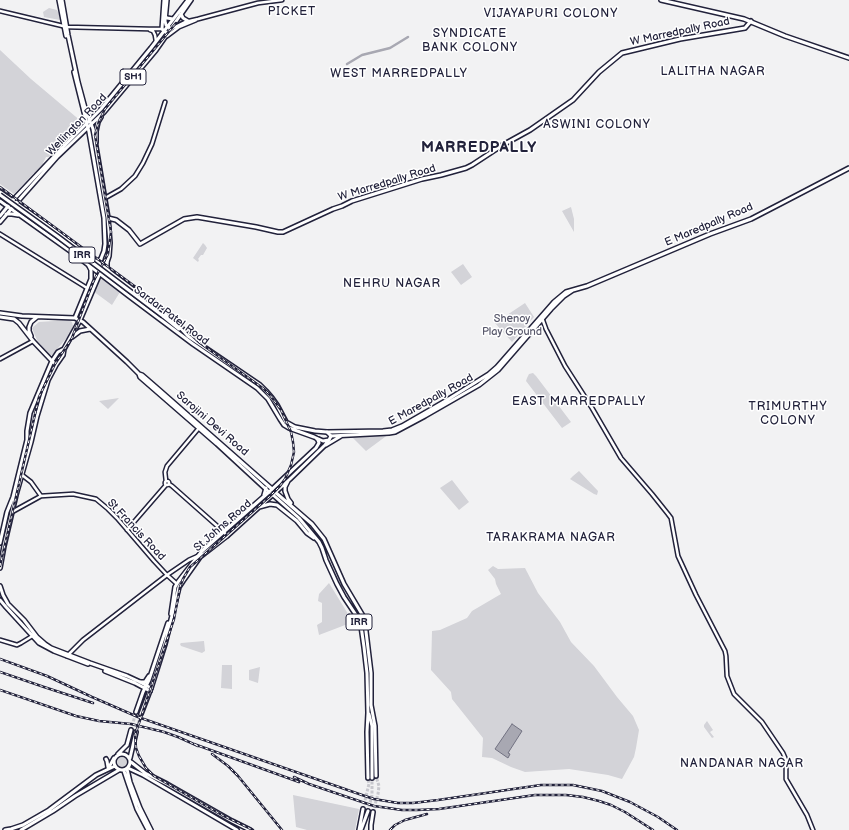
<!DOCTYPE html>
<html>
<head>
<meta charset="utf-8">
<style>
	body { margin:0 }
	canvas { display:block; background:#f2f2f3 }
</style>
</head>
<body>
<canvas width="849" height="830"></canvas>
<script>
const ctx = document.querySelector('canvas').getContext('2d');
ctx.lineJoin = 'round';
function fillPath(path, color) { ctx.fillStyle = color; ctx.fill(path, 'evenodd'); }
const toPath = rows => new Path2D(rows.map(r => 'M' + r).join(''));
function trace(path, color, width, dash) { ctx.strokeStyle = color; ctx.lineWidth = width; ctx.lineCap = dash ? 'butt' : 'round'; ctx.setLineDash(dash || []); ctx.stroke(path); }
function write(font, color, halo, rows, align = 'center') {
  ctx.font = font + ' "Balsamiq Sans",sans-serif'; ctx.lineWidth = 3; ctx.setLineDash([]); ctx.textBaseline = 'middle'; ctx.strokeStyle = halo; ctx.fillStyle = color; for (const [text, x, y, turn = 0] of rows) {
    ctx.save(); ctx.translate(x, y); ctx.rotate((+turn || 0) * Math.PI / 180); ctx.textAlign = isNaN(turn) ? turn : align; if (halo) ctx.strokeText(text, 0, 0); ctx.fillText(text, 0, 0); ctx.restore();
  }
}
fillPath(toPath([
	[49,8,57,10,59,14,60,20,44,17,43,12],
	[164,35,165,36,95,120,94,120],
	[0,50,31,79,82,122,49,157,46,157,43,163,44,164,35,174,34,173,14,194,0,184],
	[571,207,574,219,574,232,562,211],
	[203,243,205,245,207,248,203,255,201,255,198,259,199,260,198,262,193,258],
	[463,264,472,277,461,285,451,272],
	[101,278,120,292,112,305,93,291],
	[525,303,534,317,512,342,495,323],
	[69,320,72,322,73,326,70,334,52,355,49,355,37,340,34,333,32,328,39,322],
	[533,373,536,376,571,422,562,428,526,381,527,378,529,374],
	[119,398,108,409,99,401],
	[389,434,366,451,352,437],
	[579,471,598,491,597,495,594,494,570,479,573,476],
	[452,480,469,502,459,510,440,488],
	[493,566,498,569,525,568,538,593,560,622,571,642,594,666,617,697,633,716,639,730,636,748,634,757,622,779,608,775,569,769,525,772,511,767,492,758,482,757,483,738,452,699,451,692,431,670,432,631,440,630,467,618,472,611,501,594,496,584,495,579,488,570],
	[329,583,353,622,319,635,317,625,322,622,322,603,318,601,319,594],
	[204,641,205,651,202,653,181,646,180,644,181,643],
	[222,665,232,665,232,689,221,688],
	[260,667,258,683,249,680,249,670],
	[707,721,713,730,710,732,714,737,712,738,704,727,704,725],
	'117.5 762a5.5 5.5 0 1 1 11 0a5.5 5.5 0 1 1-11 0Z',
	[293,795,359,809,355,830,307,830,296,827]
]), '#d3d3d8');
const water = toPath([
	[512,724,522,731,508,753,510,754,508,758,495,749,512,724]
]);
fillPath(water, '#a8a8b2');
trace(water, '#727282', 1);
trace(toPath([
	[347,64,362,55,390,48,408,37]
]), '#a8a8b2', 2.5);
trace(toPath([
	[131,730,136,712],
	[136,732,141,714],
	[363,809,367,792,369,784,368,778],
	[368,811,372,795,372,778],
	[373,812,378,794,379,786,376,776]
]), '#c8c8ce', 3, [3, 1.5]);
const tertiary = toPath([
	[0,11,67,27,149,29,162,29],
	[171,29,185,22,198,19,258,3,282,0],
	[150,30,153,31,155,35,156,41],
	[167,36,179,27,196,20],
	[105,198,121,189,135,176,143,163,152,144,165,102],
	[0,234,87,288],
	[542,318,546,329,565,366,592,408,621,458,652,494,668,514,671,518,678,556,696,595,725,651,726,656,727,676,734,694,762,722,783,753,786,760,786,779,807,815,813,830],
	[0,359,33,341],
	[22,475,31,482,41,496],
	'165 483a2 2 0 1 1 4 0a2 2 0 1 1-4 0Z',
	[166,481,165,472,167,466,199,428],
	[169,484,172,486,224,532,227,536],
	[12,512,41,496,73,494,96,499,108,509,117,518,154,561,167,575,177,584],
	[127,530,166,485],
	[0,640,17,645,21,643,34,635],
	[67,656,83,640,167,575,189,560,198,556]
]);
const secondary = toPath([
	[59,0,66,36],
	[164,0,162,29,168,34],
	[167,0,165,21,166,25,171,29],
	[661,0,744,19,785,36,849,58],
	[74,72,89,132,104,218,105,244,104,251,98,266],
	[108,218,116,220,129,230,140,244,184,219,197,217,256,227,278,232,283,232,333,209,342,206,352,201,422,179,441,175,466,168,472,165,501,146,530,130,573,100,599,72,622,53,680,39,745,28,751,21],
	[0,313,22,316,75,318,83,322,127,362,139,374,140,377,217,444,269,492],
	[0,317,14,319,19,323,33,341,52,361,56,365],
	[75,318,91,279,91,270,89,266],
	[31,336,29,331,29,327,31,322,37,317],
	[72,337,80,331,90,329],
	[139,374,142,375,157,388,272,489],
	[327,432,383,431,392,430,402,426,447,400,489,374,497,367,554,302,566,292,587,286,710,234,751,219,780,204,849,168],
	[331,436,389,433,395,432,425,416,479,385,498,370,551,309,564,296,573,290],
	[326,445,341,436],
	[0,543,7,512,13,497,27,440,27,431,30,413,52,361,58,352,64,349],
	[0,568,4,546,16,495,31,442,37,416,48,380,56,365,63,355,64,349,80,320,100,273,106,265,109,256,110,243,108,218,93,129,85,108,78,82,68,35,62,0],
	[0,586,3,595,8,604,24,620,37,637,45,644,51,648,90,663,127,676,140,682,151,688],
	[0,600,6,607,39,643,54,651,88,664],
	[105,671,135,683,150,691],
	[127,769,130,782,140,808,151,830],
	[124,771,128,783,137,809,148,830]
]);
const primary = toPath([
	[181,14,183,18,188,21],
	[165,16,167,18,173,19],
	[96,142,96,131,98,122,101,117],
	[0,192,54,230,111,273,155,306,177,324,188,336,260,385,266,391,272,398,277,405,286,422,295,427,315,431,327,432,331,436,329,440,325,445,290,479,227,536,200,557,183,581,179,587,165,644,151,688,141,714],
	[0,201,73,253,129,296,193,344,257,388,268,399,280,419,284,425,289,428,314,437,323,441,329,440],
	[12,201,66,144,101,109,151,48,188,0],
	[6,214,12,214,18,215],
	[0,216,9,205],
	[0,222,18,201,57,157,104,112,156,50,191,0],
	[95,261,98,261,101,259],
	[107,262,107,268,109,271],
	[163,316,179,329],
	[288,481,285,487,285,491,288,499,291,503],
	[275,492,312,524,324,539,344,584,363,616,365,623,371,673,371,705,375,726,376,776],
	[272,494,299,518,319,542,322,548,326,560,337,584,344,597,358,618,361,626,364,647,367,673,368,713,367,732,368,778],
	[264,495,266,488],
	[259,507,270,504,277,505,297,521,307,533,314,538],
	[171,614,175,587,178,582,202,551,269,492,316,448,319,443,318,440,316,438],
	[140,682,145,682,149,676],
	[136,712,143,692,149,680,168,623],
	[369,714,372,726,372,778],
	[127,745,131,730],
	'114 762a8 8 0 1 1 16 0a8 8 0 1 1-16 0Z',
	[118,754,127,745],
	[130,758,136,732],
	[106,759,107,761,108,767],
	[131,762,145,773,167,784,232,821,250,830],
	[128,768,143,775,237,830],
	[108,769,114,758],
	[5,830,11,829,23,825,49,810,96,775,115,766],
	[21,830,53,811,75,796,119,770],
	[359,830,363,809],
	[361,830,368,811],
	[371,830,371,825,373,812]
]);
trace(tertiary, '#22223b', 5.5);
trace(secondary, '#22223b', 6);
trace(primary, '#22223b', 6);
trace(tertiary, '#fff', 2.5);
trace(secondary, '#fff', 3);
trace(primary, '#fff', 3);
const rail = toPath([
	[0,187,156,302,200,343,264,389,270,395,281,410,291,432,293,442,294,452,291,465,285,479,280,486,269,497,196,562,190,567,183,579,180,587,174,619,135,735,136,748,139,756,146,768,154,776,222,815,253,830],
	[0,566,39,397,55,364,72,338,93,282,108,254,111,232,95,135,99,121,105,109,176,23],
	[0,659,47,676,92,697,138,717,362,795,374,799,398,803,413,803,438,800,541,785,573,785,602,791,630,802,658,817,677,830],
	[0,672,44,687,93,703],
	[0,690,76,716,99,721,131,724,164,732,178,737,198,746],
	[194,744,299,782],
	[212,754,228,766,238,776,282,830],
	[294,777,309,784,362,802,374,806,402,810,417,810,439,809,535,795,566,795,583,797,599,801,611,805,625,812,653,830],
	[390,830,395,825,405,820,427,814]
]);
trace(rail, '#22223b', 2.5);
trace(rail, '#fff', 1, [3]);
const primaryBridge = toPath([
	[0,195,57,236,163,316]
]);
trace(primaryBridge, '#22223b', 6, []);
trace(primaryBridge, '#fff', 3);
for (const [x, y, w] of [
	[133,77,26],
	[82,255,26],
	[359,622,26]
]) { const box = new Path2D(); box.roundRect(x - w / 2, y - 8, w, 16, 3); ctx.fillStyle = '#fff'; ctx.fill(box); trace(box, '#22223b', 1); }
write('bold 10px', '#22223b', null, [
	["SH1",133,77],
	["IRR",82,255],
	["IRR",359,622]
]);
write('11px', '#22223b', '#fff', [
	["W Marredpally Road",680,32,-12],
	["Wellington Road",77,125,-46],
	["W Marredpally Road",387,183,-17],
	["E Maredpally Road",709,225,-23],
	["Sardar Patel Road",171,316,37],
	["E Maredpally Road",431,400,-29],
	["Sarojini Devi Road",212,424,41],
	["St Johns Road",223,526,-41],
	["St Francis Road",136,530,47]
]);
write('11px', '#57576a', '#fff', [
	["Shenoy",512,319],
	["Play Ground",512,332]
]);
ctx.letterSpacing = '1px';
write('12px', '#22223b', '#fff', [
	["PICKET",292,12],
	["VIJAYAPURI COLONY",551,14],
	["SYNDICATE",470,34],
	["BANK COLONY",470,48],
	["LALITHA NAGAR",713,72],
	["WEST MARREDPALLY",399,74],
	["ASWINI COLONY",597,125],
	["NEHRU NAGAR",392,284],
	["EAST MARREDPALLY",579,402],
	["TRIMURTHY",788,407],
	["COLONY",788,421],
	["TARAKRAMA NAGAR",551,538],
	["NANDANAR NAGAR",742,764]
]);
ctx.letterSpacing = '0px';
ctx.letterSpacing = '1px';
write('bold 15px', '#22223b', '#fff', [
	["MARREDPALLY",479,148]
]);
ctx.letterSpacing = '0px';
</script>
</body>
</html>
